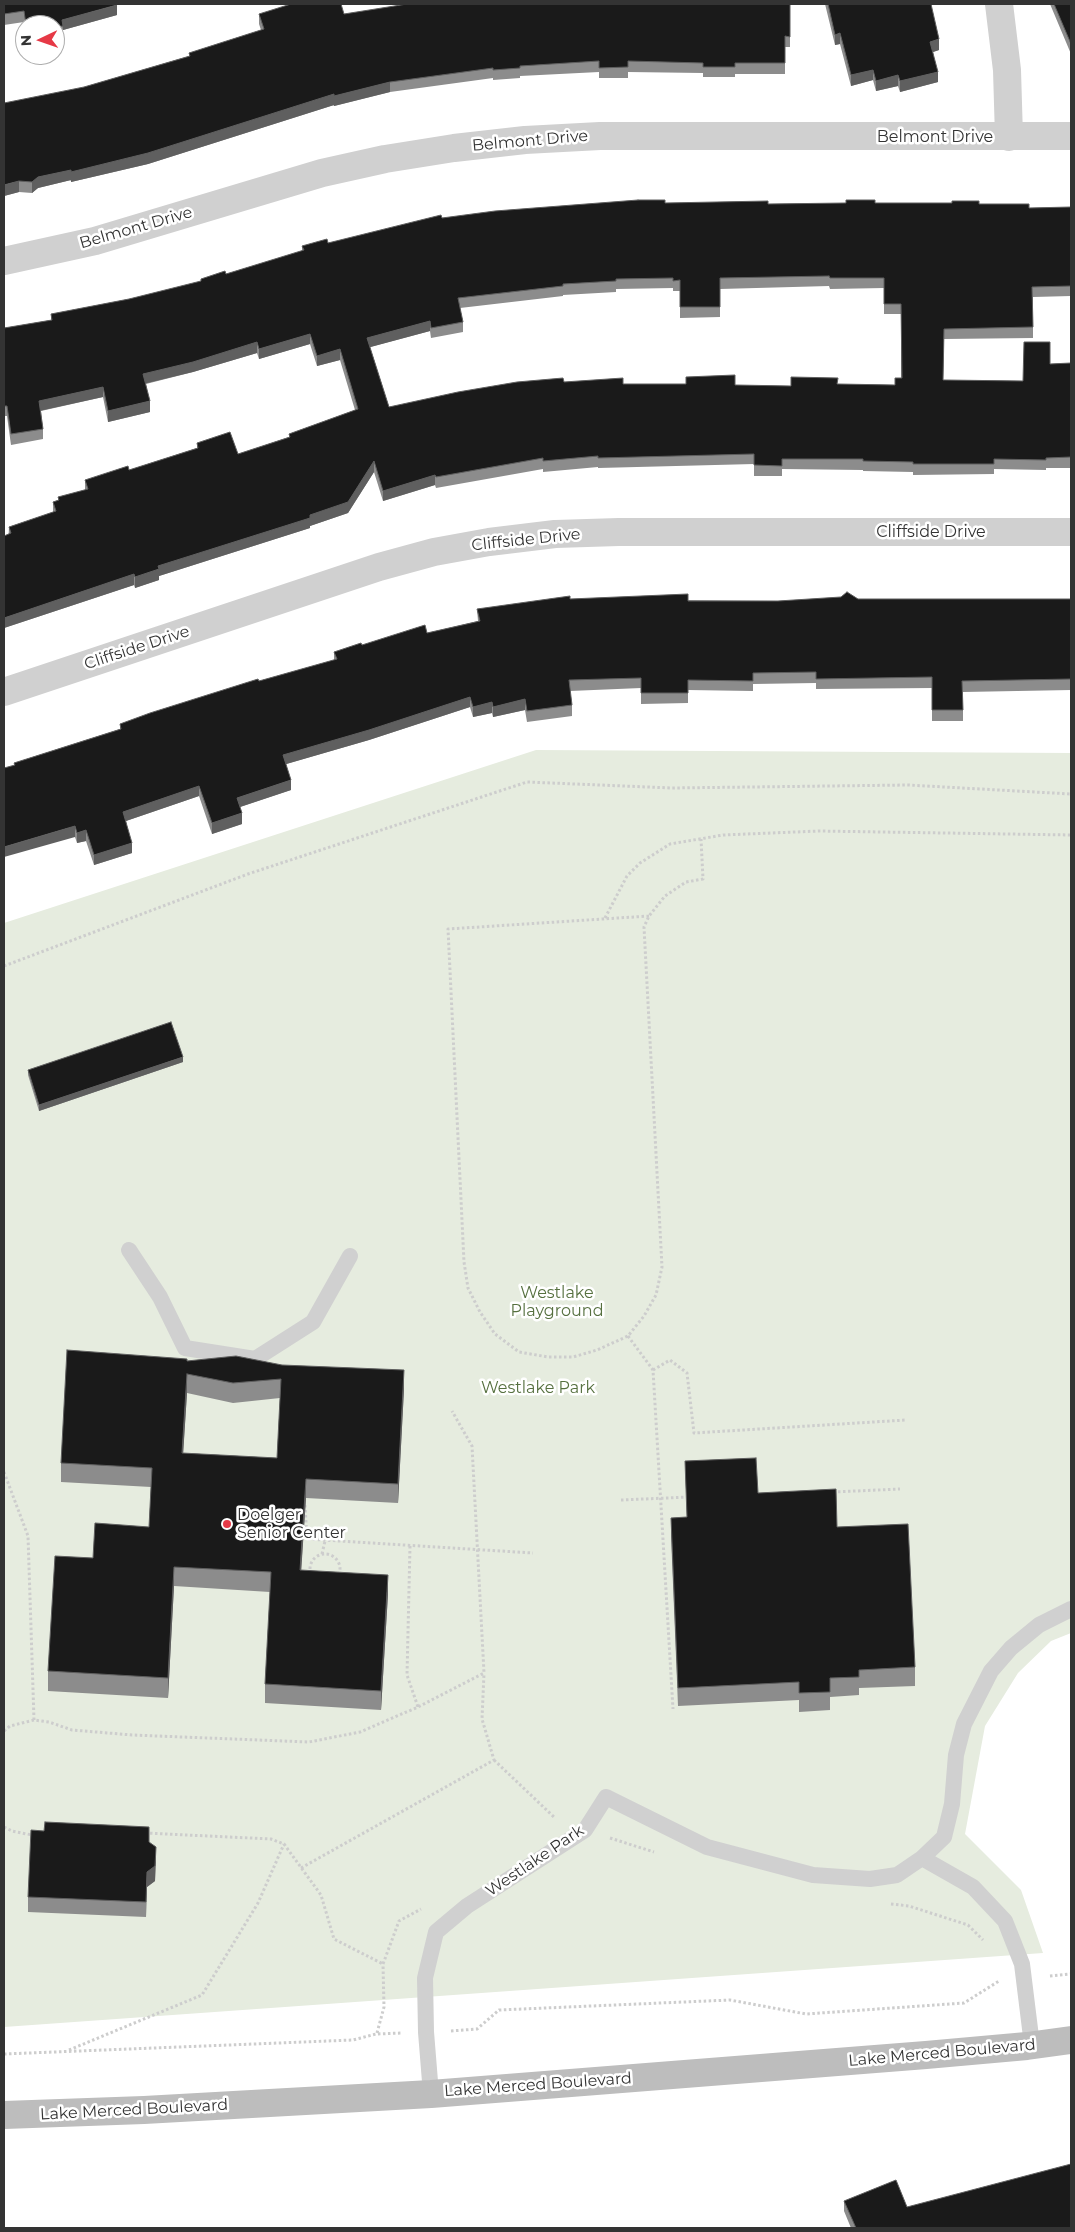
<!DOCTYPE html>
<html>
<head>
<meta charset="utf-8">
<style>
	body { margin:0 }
	#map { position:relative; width:1075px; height:2232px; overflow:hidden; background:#fff; font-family:Montserrat,sans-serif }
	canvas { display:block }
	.frame { position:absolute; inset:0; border:5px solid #333; pointer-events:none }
	.north { position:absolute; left:15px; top:15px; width:50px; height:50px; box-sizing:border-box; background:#fff; border:1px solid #adadad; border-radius:50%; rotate:267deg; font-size:14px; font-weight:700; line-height:20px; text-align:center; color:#333 }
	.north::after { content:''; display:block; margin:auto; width:18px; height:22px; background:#e63946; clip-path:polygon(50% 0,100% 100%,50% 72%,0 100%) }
</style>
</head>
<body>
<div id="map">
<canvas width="1075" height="2232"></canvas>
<div class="frame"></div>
<div class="north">N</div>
</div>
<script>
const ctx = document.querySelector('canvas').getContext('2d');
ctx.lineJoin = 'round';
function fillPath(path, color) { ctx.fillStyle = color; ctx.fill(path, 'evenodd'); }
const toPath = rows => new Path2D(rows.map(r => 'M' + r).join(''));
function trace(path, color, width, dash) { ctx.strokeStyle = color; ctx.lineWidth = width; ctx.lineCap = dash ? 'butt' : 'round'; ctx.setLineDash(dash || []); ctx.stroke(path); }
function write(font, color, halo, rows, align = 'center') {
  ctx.font = font + ' Montserrat,sans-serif'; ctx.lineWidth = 5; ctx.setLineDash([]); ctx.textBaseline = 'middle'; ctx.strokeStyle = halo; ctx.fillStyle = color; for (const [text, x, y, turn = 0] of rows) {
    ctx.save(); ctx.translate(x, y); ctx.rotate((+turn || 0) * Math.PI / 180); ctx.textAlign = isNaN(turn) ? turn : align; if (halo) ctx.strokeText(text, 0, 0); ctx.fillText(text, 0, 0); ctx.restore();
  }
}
fillPath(toPath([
	[536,750,1071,753,1071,1633,1051,1641,1018,1673,985,1726,965,1834,1021,1890,1043,1953,4,2027,4,923]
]), '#e6ecdf');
trace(toPath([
	[649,916,448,929,464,1262,468,1288,480,1312,495,1334,519,1352,548,1357,573,1357,597,1350,628,1336,644,1316,656,1295,662,1267,644,927,649,916,665,896,686,882,703,879,701,839],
	[605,918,627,876,640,863,670,844,723,835,819,831,1071,835],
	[4,966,248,874,527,782,672,788,908,785,1071,794],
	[628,1336,653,1370,673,1709],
	[653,1370,670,1360,687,1373,694,1433,906,1420],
	[4,1472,28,1536,34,1720],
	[833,1492,900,1489],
	[621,1500,689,1497],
	[305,1505,307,1539,533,1553],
	[410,1546,407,1675,418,1707],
	[322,1554,325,1541],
	'310 1569a15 15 0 1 1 30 0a15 15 0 1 1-30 0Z',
	[4,1731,10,1726,34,1720,49,1722,72,1730,132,1735,309,1742,360,1732,418,1707,484,1673,472,1446,452,1411],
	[494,1760,555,1818],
	[4,1827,12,1831,32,1835],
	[145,1833,271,1839,284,1844,321,1895,334,1939,383,1964],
	[610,1838,654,1852],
	[301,1868,494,1760,482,1719,484,1673],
	[891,1904,909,1906,968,1925,983,1940],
	[1050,1976,1071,1974],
	[451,2031,477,2029,499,2010,730,2000,806,2014,964,2003,999,1981],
	[377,2033,384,2007,383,1964,399,1921,421,1909],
	[69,2050,202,1995,258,1903,284,1844],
	[4,2054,353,2040,376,2034,402,2033]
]), '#cdcdcd', 3, [2.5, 2.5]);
trace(toPath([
	[129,1250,160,1297,185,1348,255,1359,313,1322,350,1256],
	[922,1858,973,1887,1005,1921,1022,1964,1032,2045],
	[431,2094,426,2032,425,1978,436,1932,467,1906,585,1830,606,1797,707,1847,813,1875,870,1879,897,1875,922,1858,944,1837,952,1804,956,1755,964,1724,991,1671,1011,1648,1039,1625,1071,1609]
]), '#d0d0d0', 16);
trace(toPath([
	[999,4,1007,70,1009,137],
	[4,261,95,241,322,173,385,159,454,148,525,140,600,136,1071,136],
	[4,692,379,567,434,552,489,542,555,534,619,532,1071,532]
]), '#d0d0d0', 28);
trace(toPath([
	[4,2115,144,2110,431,2094,926,2055,1027,2046,1071,2040]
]), '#bdbdbd', 28);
fillPath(toPath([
	[4,4,117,15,63,30,63,36,55,37,55,25,25,25,25,27,24,22,4,25],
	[790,4,790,47,785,47,785,74,735,74,735,77,703,77,703,73,628,72,628,78,599,78,599,72,520,76,520,78,493,80,493,78,390,92,334,106,334,105,148,164,71,182,71,180,38,188,32,193,19,192,4,196,84,87,189,56,189,53,261,30,259,24,259,14,344,14],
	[825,4,931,4,939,50,933,52,938,82,900,92,898,86,876,91,873,80,851,86,840,44,835,45],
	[1050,4,1071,4,1071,54],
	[665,203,768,204,875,203,979,204,1029,208,1071,207,1071,296,1033,297,1033,338,944,339,943,380,1023,381,1050,364,1071,363,1071,468,1046,468,1046,470,994,469,994,474,913,475,913,472,863,471,863,470,782,469,782,476,754,476,754,464,598,468,598,467,543,472,543,469,436,488,435,485,383,501,374,472,348,513,310,526,310,528,159,576,159,580,135,588,134,585,4,628,9,527,53,512,53,502,58,500,58,497,85,490,85,480,129,470,197,448,197,443,238,454,289,437,289,434,355,410,340,360,317,366,310,344,259,359,257,353,193,372,146,384,150,412,108,422,103,397,41,411,43,429,43,439,11,445,7,416,4,416,4,328,51,320,51,314,129,299,201,282,201,279,226,274,302,251,302,246,328,243,442,218],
	[829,286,830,289,884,288,884,314,901,314,901,378,895,385,837,384,791,386,623,384,564,382,389,407,370,347,430,331,431,338,463,332,463,322,460,308,563,296,563,295,616,292,616,289,673,288,673,291,680,291,680,318,720,317,720,289],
	[570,599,778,601,858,599,1071,599,1071,690,963,692,963,721,932,721,932,688,816,689,816,683,753,684,753,691,688,690,688,703,641,704,641,688,570,691,572,705,572,716,527,722,525,710,493,717,492,713,473,717,470,707,369,740,286,764,291,790,240,807,242,824,212,834,199,796,126,821,132,853,94,865,86,841,77,843,75,837,14,765,14,763,120,729,120,724,259,681,334,660,334,652,362,645,427,633,478,621,477,609],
	[183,1062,39,1111,28,1075,28,1070],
	[187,1361,404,1389,398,1503,306,1498,301,1570,388,1594,381,1710,265,1703,265,1684,270,1592,174,1586,168,1698,48,1691,48,1671,93,1558,149,1527,151,1487,61,1482,61,1463],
	[187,1393,233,1403,280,1398,277,1458,183,1453],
	[685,1461,837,1527,915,1667,915,1686,859,1688,859,1695,830,1697,830,1710,799,1712,799,1700,678,1706,671,1536,671,1518,687,1517],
	[149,1842,156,1862,155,1881,147,1887,146,1917,28,1912,28,1897],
	[844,2201,907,2207,1071,2228,851,2228,844,2211]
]), '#8c8c8c');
fillPath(toPath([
	[117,5,117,15,63,30,62,20],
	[840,33,840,44,835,45,835,35],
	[939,39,939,50,930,53,930,42],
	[873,70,873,80,851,86,851,75],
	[938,72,938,82,900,92,900,81],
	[898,75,898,86,876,91,876,81],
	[390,82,390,92,334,106,334,96],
	[334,94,334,105,148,164,71,182,71,172],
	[71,170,71,180,38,188,32,193,32,182,38,177],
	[19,181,19,192,4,196,4,185],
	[430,321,430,331,367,348,367,338],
	[310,334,310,344,259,359,259,349],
	[257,342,257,353,193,372,143,384,143,374],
	[340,349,340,360,317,366,317,356],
	[103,387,103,397,39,411,39,401],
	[150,401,150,412,108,422,108,411],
	[374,461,374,472,348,513,310,526,310,528,159,576,159,580,135,588,135,577,158,566,310,515],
	[435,475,435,485,383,501,383,491],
	[134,574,134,585,4,628,4,618],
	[470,697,470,707,369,740,283,765,283,755],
	[525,699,525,710,493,717,493,707],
	[492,702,492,713,473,717,473,707],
	[291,780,291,790,237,808,237,798],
	[199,786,199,796,123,822,123,812],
	[242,813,242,824,212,834,212,823],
	[75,826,75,837,4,857,4,847],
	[86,830,86,841,77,843,77,833],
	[132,843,132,853,94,865,94,855],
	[183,1057,183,1062,39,1111,39,1105],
	[404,1370,404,1389,398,1503,398,1484],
	[187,1374,187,1393,182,1472,182,1453],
	[306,1479,306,1498,300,1589,300,1570],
	[174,1567,174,1586,168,1698,168,1678],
	[388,1575,388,1594,381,1710,381,1691],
	[156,1847,155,1881,147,1887,146,1917,147,1872]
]), '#5f5f5f');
const building = toPath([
	[4,4,117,4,117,5,62,20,63,26,55,27,55,25,26,25,24,11,4,14,4,4],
	[291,4,341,4,344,14,407,4,790,4,790,37,785,36,785,63,735,63,735,67,703,67,703,63,628,61,628,67,599,68,599,61,520,66,520,68,493,70,493,68,390,82,334,96,334,94,148,153,71,172,71,170,38,177,32,182,19,181,4,185,4,103,84,87,190,56,189,53,264,29,259,14,291,4],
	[828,4,931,4,939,39,930,42,938,72,900,81,898,75,876,81,873,70,851,75,840,33,835,35,828,4],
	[1054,4,1071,4,1071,44,1054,4],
	[638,200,665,200,665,203,768,201,768,204,846,203,846,200,875,200,875,203,952,203,952,201,979,201,979,204,1029,204,1029,208,1071,207,1071,286,1032,287,1033,327,944,329,943,380,1023,381,1024,342,1050,342,1050,364,1071,363,1071,457,1046,458,1046,460,994,459,994,464,913,464,913,462,863,461,863,459,782,459,782,466,754,465,754,454,598,458,598,456,543,461,543,458,436,477,435,475,383,491,374,461,348,502,310,515,310,518,158,566,159,569,135,577,134,574,4,618,4,536,11,533,9,527,56,511,53,502,59,500,58,497,88,489,85,480,128,466,129,470,198,448,197,443,230,432,238,454,290,437,289,434,358,409,340,349,317,356,310,334,259,349,257,342,193,362,143,374,150,401,108,411,103,387,39,401,43,429,11,434,7,406,4,406,4,328,52,320,51,314,129,299,201,281,201,279,225,271,226,274,304,250,302,246,327,239,328,243,441,215,442,218,495,211,638,200],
	[829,276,830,278,884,278,884,304,901,304,902,378,895,378,895,385,837,384,838,378,791,377,791,386,735,385,735,375,686,377,686,384,623,384,623,378,564,382,563,378,517,382,458,392,389,407,367,338,430,321,431,328,463,322,458,298,563,286,563,284,616,281,616,279,673,278,673,281,680,280,680,307,720,307,720,278,829,276],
	[847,592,858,599,1071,599,1071,679,962,681,963,710,932,710,932,677,816,679,816,672,753,673,753,681,688,680,688,693,641,693,641,678,569,680,572,705,527,711,525,699,493,707,492,702,473,707,470,697,369,730,283,755,291,780,237,798,242,813,212,823,199,786,123,812,132,843,94,855,86,830,77,833,75,826,4,847,4,768,15,765,14,763,121,729,120,724,150,713,258,679,259,681,337,659,334,652,361,643,362,645,425,625,427,633,480,621,477,609,570,596,570,599,688,594,688,601,778,601,841,597,847,592],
	[171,1022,183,1057,39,1105,28,1070,171,1022],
	[67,1350,187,1359,187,1361,236,1356,282,1365,404,1370,398,1484,306,1479,300,1570,388,1575,381,1691,265,1684,271,1572,174,1567,168,1678,48,1671,55,1556,93,1558,95,1523,149,1527,152,1468,61,1463,67,1350],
	[187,1374,233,1383,281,1379,277,1458,182,1453,187,1374],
	[756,1458,758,1493,836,1489,837,1527,908,1524,915,1667,859,1670,859,1677,830,1678,830,1692,799,1693,799,1682,678,1688,671,1518,687,1517,685,1461,756,1458],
	[45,1822,149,1827,149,1842,156,1847,155,1866,147,1872,146,1902,28,1897,31,1830,44,1831,45,1822],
	[1071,2164,1071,2228,856,2228,844,2201,896,2180,907,2207,1071,2164]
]);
fillPath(building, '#1a1a1a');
trace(building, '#5f5f5f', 1);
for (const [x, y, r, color] of [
	[227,1524,5,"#e63946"]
]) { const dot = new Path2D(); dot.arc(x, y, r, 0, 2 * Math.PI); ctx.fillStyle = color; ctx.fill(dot); trace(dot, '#fff', 2); }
write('16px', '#333', '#fff', [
	["Belmont Drive",935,137],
	["Belmont Drive",530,141,-5],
	["Belmont Drive",136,228,-16],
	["Cliffside Drive",931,532],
	["Cliffside Drive",526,540,-6],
	["Cliffside Drive",137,648,-18],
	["Westlake Park",535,1861,-34],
	["Lake Merced Boulevard",942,2053,-5],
	["Lake Merced Boulevard",538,2085,-4],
	["Lake Merced Boulevard",134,2110,-3]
]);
write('16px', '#56703f', '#fff', [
	["Westlake",557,1293],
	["Playground",557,1311],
	["Westlake Park",538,1388]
]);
write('16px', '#333', '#fff', [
	["Doelger",237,1515],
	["Senior Center",237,1533]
], 'left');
</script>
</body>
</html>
